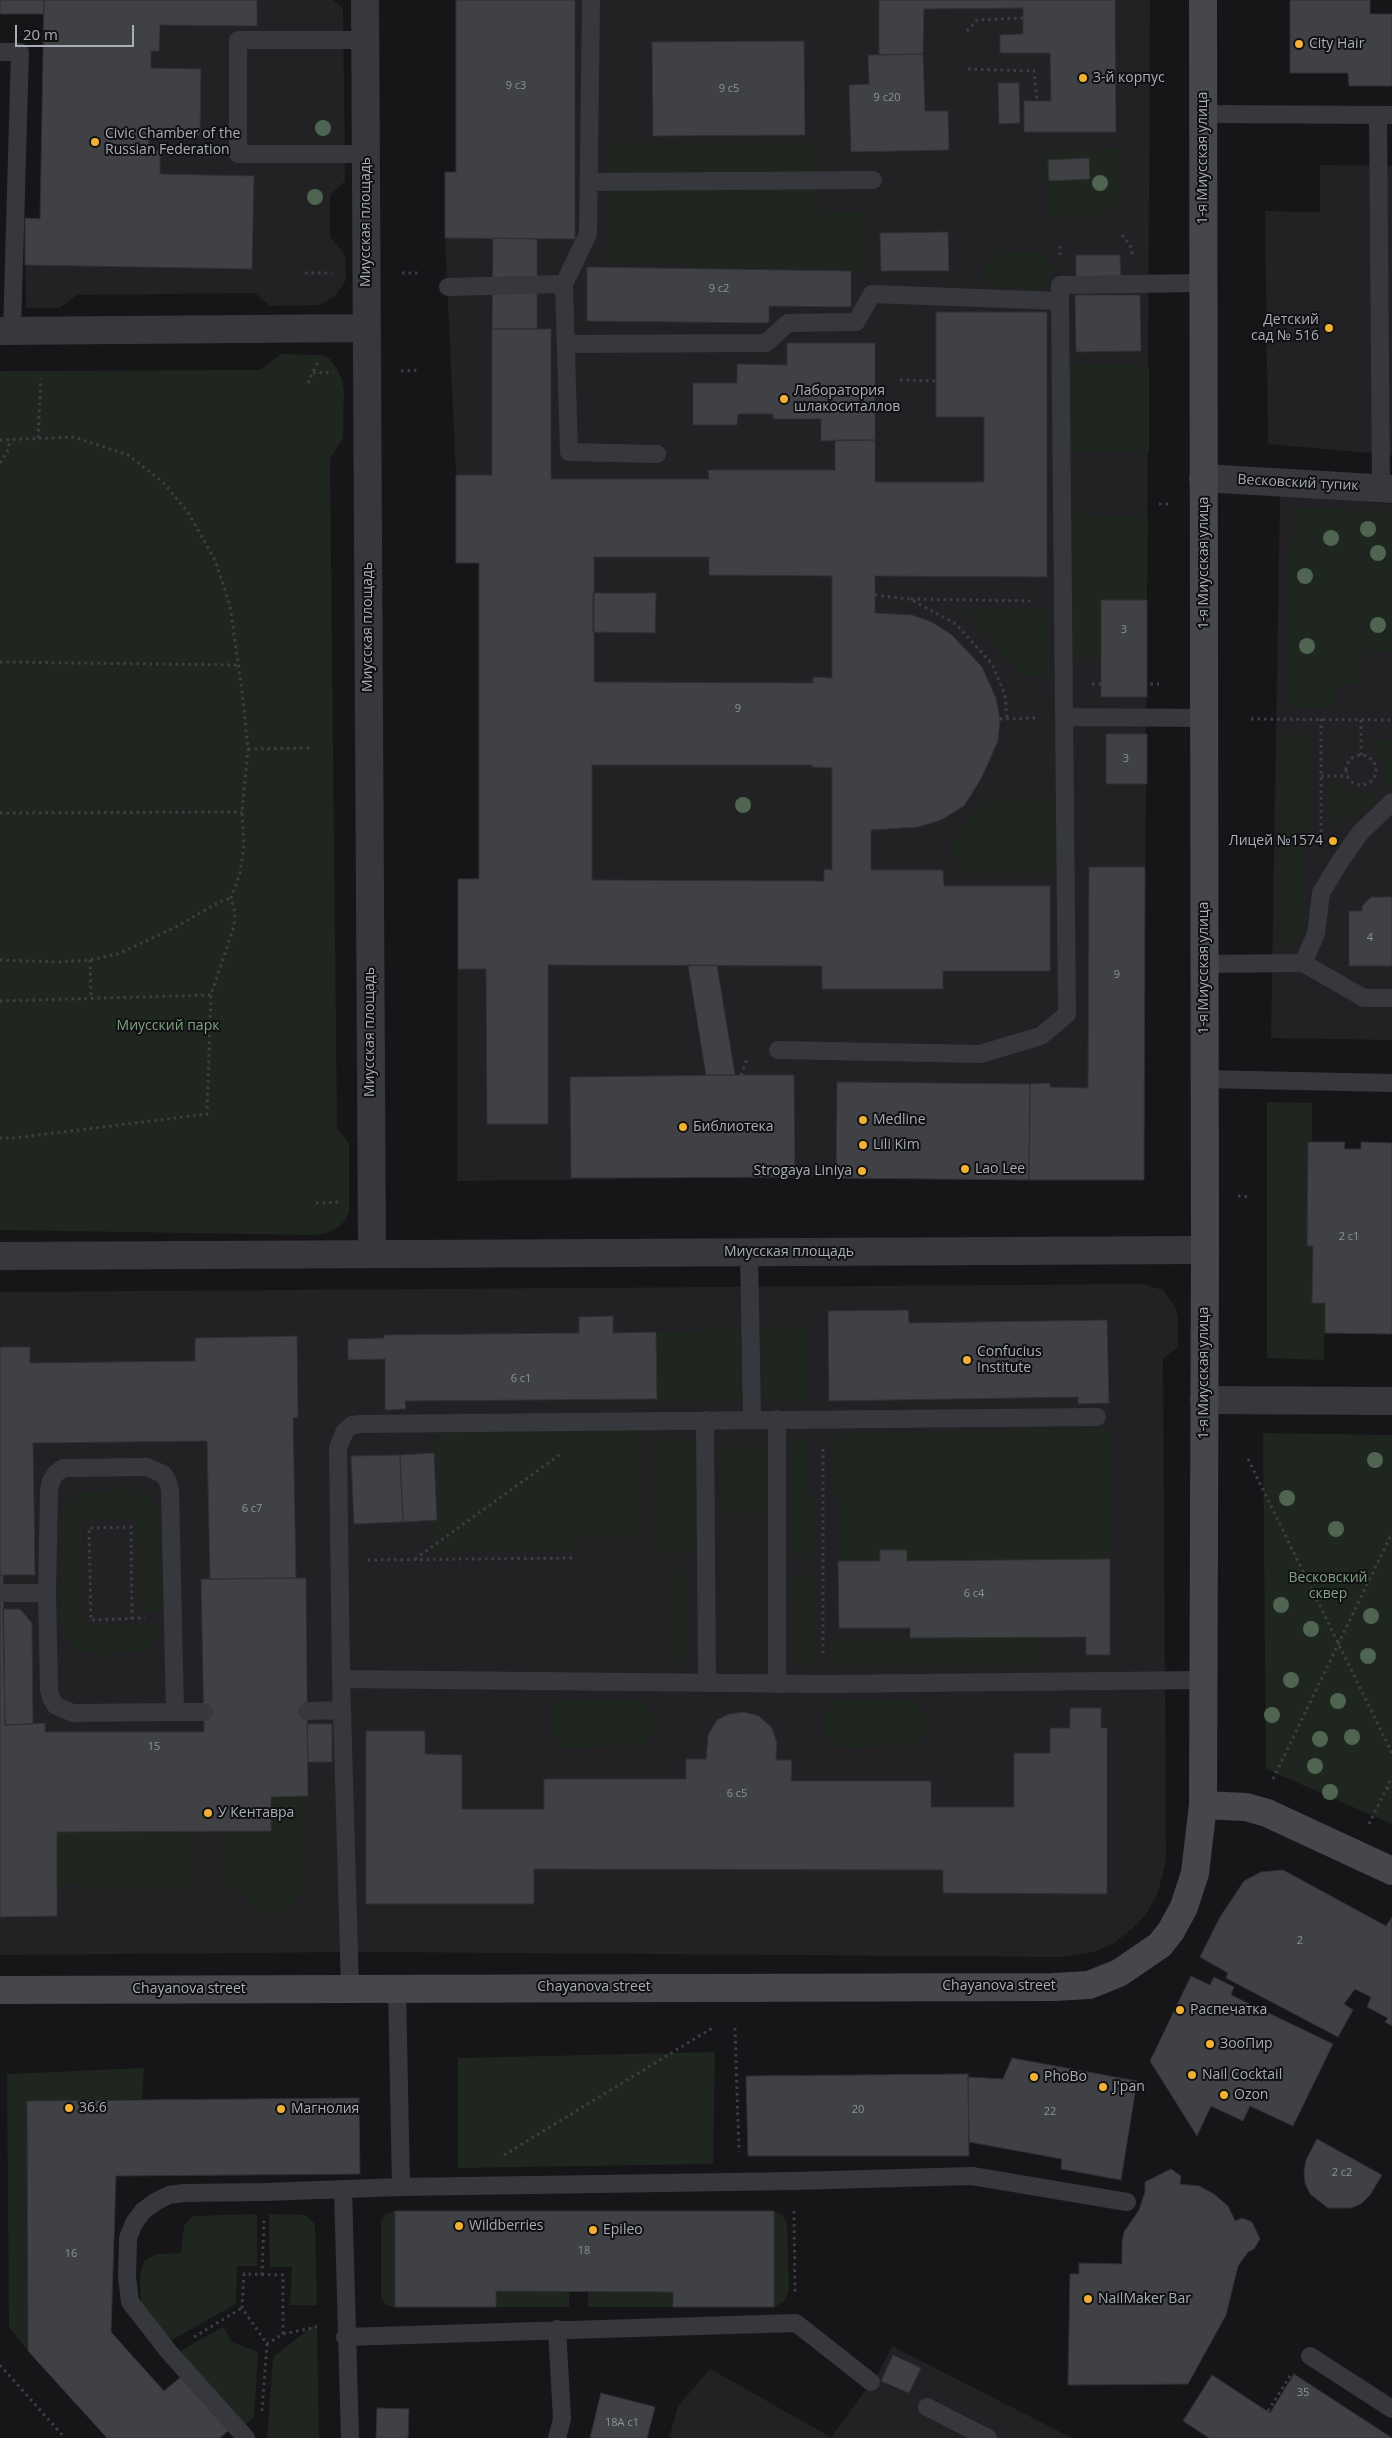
<!DOCTYPE html>
<html>
<head>
<meta charset="utf-8">
<style>
	body { margin:0 }
	#map { position:relative; width:1392px; height:2438px; overflow:hidden; background:#161618; font-family:"Open Sans",sans-serif }
	canvas { display:block }
	.scale { position:absolute; left:15px; top:25px; width:119px; height:22px; box-sizing:border-box; border:2px solid #a8adb8; border-top:0; padding-left:6px; font-size:15px; line-height:18px; white-space:nowrap; color:#a8adb8; -webkit-text-stroke:4px #111113; paint-order:stroke }
</style>
</head>
<body>
<div id="map">
<canvas width="1392" height="2438"></canvas>
<div class="scale">20 m</div>
</div>
<script>
const ctx = document.querySelector('canvas').getContext('2d');
ctx.lineJoin = 'round';
function fillPath(path, color) { ctx.fillStyle = color; ctx.fill(path, 'evenodd'); }
const toPath = rows => new Path2D(rows.map(r => 'M' + r).join(''));
function trace(path, color, width, dash) { ctx.strokeStyle = color; ctx.lineWidth = width; ctx.lineCap = dash ? 'butt' : 'round'; ctx.setLineDash(dash || []); ctx.stroke(path); }
function write(font, color, halo, rows, align = 'center') {
  ctx.font = font + ' "Open Sans",sans-serif'; ctx.lineWidth = 4; ctx.setLineDash([]); ctx.textBaseline = 'middle'; ctx.strokeStyle = halo; ctx.fillStyle = color; for (const [text, x, y, turn = 0] of rows) {
    ctx.save(); ctx.translate(x, y); ctx.rotate((+turn || 0) * Math.PI / 180); ctx.textAlign = isNaN(turn) ? turn : align; if (halo) ctx.strokeText(text, 0, 0); ctx.fillText(text, 0, 0); ctx.restore();
  }
}
fillPath(toPath([
	[44,0,333,0,343,8,345,181,330,195,330,237,345,254,346,280,336,295,321,305,270,306,255,293,77,295,60,308,26,308,25,218,40,218],
	[456,0,1150,0,1144,1180,795,1177,457,1181,458,879,479,878,479,563,456,563,456,475,445,238,445,172,456,172],
	[1320,165,1392,166,1392,455,1268,444,1265,211,1320,212],
	[1280,495,1392,504,1392,1040,1271,1038],
	[1142,1284,1163,1290,1176,1308,1178,1319,1178,1347,1163,1359,1166,1860,1158,1893,1147,1913,1132,1929,1114,1943,1094,1952,1061,1957,369,1952,0,1955,0,1292],
	[892,2346,1072,2438,669,2438,678,2406,710,2369,831,2437,879,2372]
]), '#222225');
fillPath(toPath([
	[607,143,820,145,819,211,868,214,864,271,607,263],
	[1119,148,1119,198,1109,213,1048,217,1043,154],
	[999,251,1044,252,1053,271,1045,290,990,287,978,272],
	[281,354,322,355,330,359,337,369,342,380,344,392,343,438,330,459,337,1129,349,1143,349,1211,345,1221,337,1228,327,1233,315,1235,0,1230,0,371,260,370],
	[1068,362,1149,366,1149,453,1069,452],
	[1291,507,1392,512,1392,653,1363,652,1362,684,1337,684,1336,708,1288,707],
	[1070,514,1148,516,1147,600,1101,600,1101,659,1071,658],
	[965,610,1049,610,1051,677,1021,677],
	[1283,736,1308,736,1305,926,1298,939,1289,946,1279,946],
	[1371,740,1392,740,1392,789,1382,782,1385,766,1377,752,1371,747],
	[1330,783,1341,783,1351,792,1358,794,1372,792,1380,800,1351,817,1330,822],
	[1063,800,1063,852,1046,874,963,871,950,849,967,817,983,802],
	[1267,1102,1312,1103,1312,1142,1308,1142,1307,1246,1313,1246,1312,1302,1325,1303,1324,1360,1267,1358],
	[807,1328,809,1400,764,1401,762,1329],
	[740,1329,741,1400,657,1399,656,1332],
	[1109,1429,1110,1559,907,1561,906,1550,880,1550,880,1561,838,1561,835,1433],
	[448,1430,640,1430,639,1536,580,1535,580,1551,434,1553,431,1521,437,1520,434,1444],
	[1263,1433,1392,1435,1392,1824,1266,1769],
	[790,1437,809,1437,812,1556,793,1556],
	[655,1440,693,1440,694,1551,656,1551],
	[768,1449,769,1511,720,1512,718,1450],
	[126,1489,147,1496,160,1514,162,1612,140,1613,138,1519,82,1520,83,1625,161,1624,160,1630,148,1647,138,1653,96,1654,85,1653,76,1648,68,1640,60,1619,62,1514,67,1505,84,1492],
	[674,1570,687,1570,688,1660,676,1660],
	[794,1575,813,1575,815,1665,796,1666],
	[1041,1637,1041,1663,830,1664,830,1639],
	[560,1699,643,1699,651,1711,651,1736,643,1746,561,1747,551,1736,550,1710],
	[833,1699,916,1700,924,1712,925,1736,917,1746,835,1747,825,1737,824,1711],
	[308,1796,307,1883,297,1899,284,1911,268,1913,250,1904,237,1889,225,1889,226,1831,271,1797],
	[187,1831,187,1888,57,1885,57,1832],
	[715,2052,713,2164,458,2168,458,2058],
	[144,2068,142,2099,27,2101,28,2351,9,2327,7,2074],
	[395,2211,395,2307,386,2305,381,2298,381,2221,386,2214],
	[774,2211,782,2215,787,2222,789,2290,784,2302,774,2307],
	[257,2214,257,2266,237,2266,236,2304,170,2341,141,2308,140,2272,145,2260,157,2254,181,2253,184,2225,193,2216],
	[269,2214,305,2215,315,2224,317,2305,290,2305,292,2267,270,2267],
	[496,2291,569,2291,569,2307,496,2307],
	[588,2291,673,2292,673,2307,588,2307],
	[317,2323,319,2438,267,2438,273,2357],
	[223,2327,232,2342,258,2352,254,2417,245,2425,180,2351]
]), '#1e261f');
const building = toPath([
	[0,0,44,0,44,14,0,14,0,0],
	[44,0,257,0,257,26,160,25,159,51,151,51,151,68,201,69,200,135,149,134,149,149,160,150,160,174,254,176,252,269,25,265,25,218,40,219,44,0],
	[456,0,575,0,575,239,445,238,445,172,456,172,456,0],
	[879,0,1115,0,1116,132,1024,132,1024,101,1051,101,1050,53,1000,53,1000,35,1023,34,1023,8,924,9,923,54,879,55,879,0],
	[1290,0,1370,0,1370,14,1392,14,1392,86,1349,86,1348,73,1290,73,1290,0],
	[804,41,805,135,653,136,652,42,804,41],
	[923,54,925,111,948,111,949,150,851,152,849,85,869,84,868,55,923,54],
	[998,83,1019,83,1020,123,999,124,998,83],
	[1089,158,1090,179,1049,181,1048,160,1089,158],
	[948,232,949,271,881,271,880,233,948,232],
	[493,238,537,239,537,329,492,329,493,238],
	[1076,255,1120,255,1121,277,1076,277,1076,255],
	[587,267,851,271,851,307,769,306,769,323,587,321,587,267],
	[1075,295,1140,295,1141,351,1076,352,1075,295],
	[936,312,1047,312,1047,577,875,576,875,613,912,615,932,622,952,635,982,667,996,698,1000,719,998,741,981,779,964,806,941,820,918,827,871,830,871,870,943,870,944,886,1050,886,1050,971,943,971,943,989,822,989,822,966,548,965,548,1124,487,1124,486,969,458,969,458,879,479,879,479,563,456,563,456,475,492,475,492,329,551,329,551,479,709,479,708,470,835,470,835,440,875,440,875,482,984,482,984,417,936,417,936,312],
	[594,557,709,557,709,575,832,576,832,678,813,677,813,683,594,682,594,557],
	[592,765,812,765,812,767,832,768,832,870,824,869,824,881,592,880,592,765],
	[787,343,875,343,875,440,821,441,821,419,773,419,773,414,738,414,737,425,693,425,693,383,737,383,737,364,787,365,787,343],
	[593,593,656,593,655,633,593,632,593,593],
	[1101,600,1147,600,1147,697,1101,697,1101,600],
	[1106,734,1147,734,1147,784,1106,784,1106,734],
	[1089,867,1145,867,1144,1180,1029,1180,1030,1084,1050,1083,1050,1087,1088,1088,1089,867],
	[1371,897,1392,897,1392,966,1349,966,1349,911,1362,911,1362,906,1371,897],
	[688,965,717,965,735,1075,706,1075,688,965],
	[741,1075,794,1075,795,1177,571,1178,570,1077,741,1075],
	[837,1082,1030,1084,1029,1180,836,1178,837,1082],
	[1308,1142,1345,1142,1344,1149,1361,1149,1361,1142,1392,1143,1392,1334,1325,1333,1325,1303,1312,1303,1313,1246,1307,1246,1308,1142],
	[908,1310,909,1323,1107,1320,1109,1403,1078,1404,1078,1397,829,1401,828,1311,908,1310],
	[613,1316,613,1333,656,1332,657,1399,405,1401,406,1409,385,1410,385,1359,348,1360,348,1339,384,1338,384,1335,579,1333,579,1317,613,1316],
	[297,1336,298,1417,293,1418,296,1578,210,1579,207,1441,33,1443,35,1575,0,1575,0,1347,30,1347,30,1363,195,1361,195,1338,297,1336],
	[434,1453,437,1520,403,1522,400,1455,434,1453],
	[400,1455,403,1522,354,1524,351,1456,400,1455],
	[880,1550,907,1550,907,1561,1110,1559,1110,1655,1086,1655,1086,1637,910,1638,910,1628,839,1628,838,1561,880,1561,880,1550],
	[0,1575,3,1575,5,1725,45,1723,45,1732,204,1732,201,1579,306,1578,308,1796,271,1797,271,1831,57,1832,57,1916,0,1917,0,1575],
	[3,1609,20,1609,32,1623,33,1724,5,1725,3,1609],
	[1070,1708,1101,1708,1101,1728,1107,1728,1107,1894,943,1893,943,1870,534,1869,534,1904,366,1904,366,1731,425,1731,425,1754,462,1755,462,1809,544,1809,544,1779,686,1779,686,1759,706,1759,708,1735,717,1720,729,1714,744,1712,759,1716,772,1728,777,1743,776,1760,792,1760,791,1781,931,1781,931,1807,1014,1807,1014,1753,1050,1753,1050,1728,1070,1728,1070,1708],
	[307,1724,332,1724,332,1762,308,1762,307,1724],
	[1283,1870,1386,1926,1392,1917,1392,2026,1385,2022,1388,2018,1367,2007,1371,1997,1355,1989,1344,2004,1353,2010,1338,2037,1226,1978,1228,1973,1200,1957,1220,1917,1244,1881,1261,1872,1283,1870],
	[1191,1976,1210,1985,1214,1977,1234,1987,1231,1995,1333,2044,1293,2126,1250,2106,1243,2121,1211,2106,1197,2136,1150,2061,1191,1976],
	[1012,2058,1137,2081,1121,2180,1061,2169,1062,2159,969,2142,968,2077,1003,2079,1012,2058],
	[968,2074,969,2156,748,2156,746,2076,968,2074],
	[359,2098,360,2174,116,2176,111,2332,164,2391,182,2376,229,2430,220,2438,107,2438,28,2351,27,2101,359,2098],
	[1317,2139,1382,2175,1370,2195,1361,2204,1351,2208,1328,2208,1310,2194,1305,2183,1304,2172,1306,2160,1317,2139],
	[1171,2169,1181,2176,1180,2184,1199,2186,1214,2194,1228,2206,1235,2221,1242,2218,1252,2222,1260,2239,1254,2249,1248,2252,1238,2266,1226,2315,1188,2384,1068,2385,1070,2274,1079,2274,1079,2263,1122,2264,1122,2242,1124,2232,1139,2210,1145,2192,1145,2182,1171,2169],
	[395,2211,774,2211,774,2307,673,2307,673,2292,496,2291,496,2307,395,2307,395,2211],
	[893,2355,921,2368,909,2393,881,2381,893,2355],
	[1294,2374,1392,2438,1209,2438,1183,2421,1212,2375,1270,2413,1294,2374],
	[601,2393,655,2407,647,2438,590,2438,601,2393],
	[377,2408,409,2409,408,2438,376,2438,377,2408]
]);
fillPath(building, '#404145');
trace(building, '#303034', 1);
trace(toPath([
	[967,31,977,20,1023,18],
	[968,69,1034,71,1037,101],
	[1122,235,1131,247,1132,254],
	[516,239,517,257],
	[1060,255,1060,245],
	[305,273,332,273],
	[402,273,418,273],
	[401,371,419,370],
	[313,373,333,372],
	[900,380,937,381],
	[308,383,318,362],
	[38,438,41,379],
	[0,440,74,437,128,455,163,482,189,514,215,560,230,606,242,691,248,749,242,812,244,845,240,873,231,898,235,913,234,926,211,995,207,1114,15,1138,0,1138],
	[0,463,7,452,11,439],
	[1159,504,1169,504],
	[875,595,910,599,956,624,992,664,1005,695,1007,719],
	[911,599,1034,601],
	[0,662,239,665],
	[1092,684,1159,684],
	[1000,719,1036,718],
	[1251,719,1392,720],
	[1321,719,1321,836],
	[248,749,311,748],
	[1361,755,1361,720],
	'1346 770a15 15 0 1 1 30 0a15 15 0 1 1-30 0Z',
	[1321,776,1348,776],
	[0,813,242,812],
	[0,960,60,962,90,960,118,954,176,927,217,903,231,898],
	[90,960,91,998],
	[0,1001,211,995],
	[741,1075,748,1057],
	[1238,1196,1250,1197],
	[316,1203,338,1202],
	[823,1449,823,1656],
	[1248,1459,1392,1753],
	[415,1559,562,1453],
	[368,1560,575,1558],
	[132,1619,131,1527,89,1528,91,1620,145,1618],
	[1273,1779,1392,1533],
	[1387,1788,1392,1791],
	[1369,1824,1392,1777],
	[735,2028,739,2152],
	[504,2155,714,2027],
	[794,2211,795,2294],
	[262,2275,264,2220],
	[283,2334,283,2275,244,2274,242,2308,267,2344,283,2334,317,2327],
	[194,2337,242,2308],
	[0,2365,65,2438],
	[262,2411,267,2344],
	[1268,2411,1290,2376]
]), '#3d3f44', 3, [2.5, 4]);
trace(toPath([
	[365,40,238,40,238,154,365,154],
	[0,52,20,52,12,331],
	[1204,114,1392,115],
	[1378,115,1381,488],
	[590,182,873,180],
	[564,284,569,452,657,454],
	[448,287,564,284,588,234,591,0],
	[1060,301,1060,285,1203,283],
	[566,344,766,343,788,323,856,322,872,294,1060,301,1067,1014,1041,1036,980,1054,778,1050],
	[1064,717,1204,718],
	[1303,963,1316,934,1321,893,1339,863,1360,833,1392,802],
	[1204,964,1303,963,1364,998,1392,998],
	[1204,1079,1392,1083],
	[749,1252,752,1419],
	[705,1420,707,1683],
	[3,1593,47,1593],
	[341,1679,338,1448,345,1431,352,1425,361,1424,1097,1417],
	[777,1684,777,1419],
	[342,1710,341,1679,824,1684,1202,1680],
	[307,1711,342,1710,350,1988],
	[175,1712,170,1490,168,1482,163,1474,147,1467,64,1468,56,1473,51,1481,49,1490,47,1593,49,1689,51,1698,56,1706,73,1713,175,1712,204,1712],
	[397,1988,401,2187],
	[343,2190,350,2438],
	[345,2337,796,2323,871,2382],
	[1310,2356,1392,2409],
	[927,2407,988,2438],
	[246,2438,169,2352,130,2302,127,2277,128,2238,134,2223,143,2211,155,2202,169,2195,184,2193,265,2192,401,2187,794,2181,972,2176,1127,2202],
	[557,2438,562,2419,557,2329]
]), '#37383d', 18);
trace(toPath([
	[365,0,372,1254],
	[0,331,366,328],
	[1203,478,1392,489],
	[0,1256,1205,1250],
	[1204,1400,1392,1401]
]), '#37383d', 28);
trace(toPath([
	[1203,1805,1246,1807,1267,1813,1392,1871],
	[0,1990,1053,1987,1089,1985,1119,1973,1160,1945,1171,1931,1184,1907,1195,1873,1203,1805,1205,1250,1203,0]
]), '#45474d', 28);
ctx.fillStyle = '#506452';
for (const [x, y] of [
	[323,128],
	[1100,183],
	[315,197],
	[1368,529],
	[1331,538],
	[1378,553],
	[1305,576],
	[1378,625],
	[1307,646],
	[743,805],
	[1375,1460],
	[1287,1498],
	[1336,1529],
	[1281,1605],
	[1371,1616],
	[1311,1629],
	[1368,1656],
	[1291,1680],
	[1338,1701],
	[1272,1715],
	[1352,1737],
	[1320,1739],
	[1315,1766],
	[1330,1792]
]) { ctx.beginPath(); ctx.arc(x, y, 8, 0, 2 * Math.PI); ctx.fill(); }
for (const [x, y, r, color] of [
	[1299,44,5,"#f2b134"],
	[1083,78,5,"#f2b134"],
	[95,142,5,"#f2b134"],
	[1329,328,5,"#f2b134"],
	[784,399,5,"#f2b134"],
	[1333,841,5,"#f2b134"],
	[863,1120,5,"#f2b134"],
	[683,1127,5,"#f2b134"],
	[863,1145,5,"#f2b134"],
	[965,1169,5,"#f2b134"],
	[862,1171,5,"#f2b134"],
	[967,1360,5,"#f2b134"],
	[208,1813,5,"#f2b134"],
	[1180,2010,5,"#f2b134"],
	[1210,2044,5,"#f2b134"],
	[1192,2075,5,"#f2b134"],
	[1034,2077,5,"#f2b134"],
	[1103,2087,5,"#f2b134"],
	[1224,2095,5,"#f2b134"],
	[69,2108,5,"#f2b134"],
	[281,2109,5,"#f2b134"],
	[459,2226,5,"#f2b134"],
	[593,2230,5,"#f2b134"],
	[1088,2299,5,"#f2b134"]
]) { const dot = new Path2D(); dot.arc(x, y, r, 0, 2 * Math.PI); ctx.fillStyle = color; ctx.fill(dot); trace(dot, '#111113', 2); }
write('11px', '#8e929b', null, [
	["9 c3",516,86],
	["9 с5",729,89],
	["9 c20",887,98],
	["9 с2",719,289],
	["3",1124,630],
	["9",738,709],
	["3",1126,759],
	["4",1370,938],
	["9",1117,975],
	["2 с1",1349,1237],
	["6 с1",521,1379],
	["6 с7",252,1509],
	["6 с4",974,1594],
	["15",154,1747],
	["6 с5",737,1794],
	["2",1300,1941],
	["20",858,2110],
	["22",1050,2112],
	["2 с2",1342,2173],
	["18",584,2251],
	["16",71,2254],
	["35",1303,2393],
	["18А с1",622,2423]
]);
write('14px', '#a8adb8', '#111113', [
	["City Hair",1309,44],
	["3-й корпус",1093,78],
	["Civic Chamber of the",105,134],
	["Russian Federation",105,150],
	["Детский",1319,320,"right"],
	["сад № 516",1319,336,"right"],
	["Лаборатория",794,391],
	["шлакоситаллов",794,407],
	["Лицей №1574",1323,841,"right"],
	["Medline",873,1120],
	["Библиотека",693,1127],
	["Lili Kim",873,1145],
	["Lao Lee",975,1169],
	["Strogaya Liniya",852,1171,"right"],
	["Confucius",977,1352],
	["Institute",977,1368],
	["У Кентавра",218,1813],
	["Распечатка",1190,2010],
	["ЗооПир",1220,2044],
	["Nail Cocktail",1202,2075],
	["PhoBo",1044,2077],
	["J'pan",1113,2087],
	["Ozon",1234,2095],
	["36.6",79,2108],
	["Магнолия",291,2109],
	["Wildberries",469,2226],
	["Epileo",603,2230],
	["NailMaker Bar",1098,2299]
], 'left');
write('14px', '#a8adb8', '#111113', [
	["1-я Миусская улица",1203,158,-90],
	["Миусская площадь",366,222,-90],
	["Весковский тупик",1298,483,3],
	["1-я Миусская улица",1204,563,-90],
	["Миусская площадь",368,627,-90],
	["1-я Миусская улица",1204,968,-90],
	["Миусская площадь",370,1032,-90],
	["Миусская площадь",789,1252],
	["1-я Миусская улица",1204,1373,-90],
	["Chayanova street",999,1986],
	["Chayanova street",594,1987],
	["Chayanova street",189,1989]
]);
write('14px', '#7fa381', '#111113', [
	["Миусский парк",168,1026],
	["Весковский",1328,1578],
	["сквер",1328,1594]
]);
</script>
</body>
</html>
